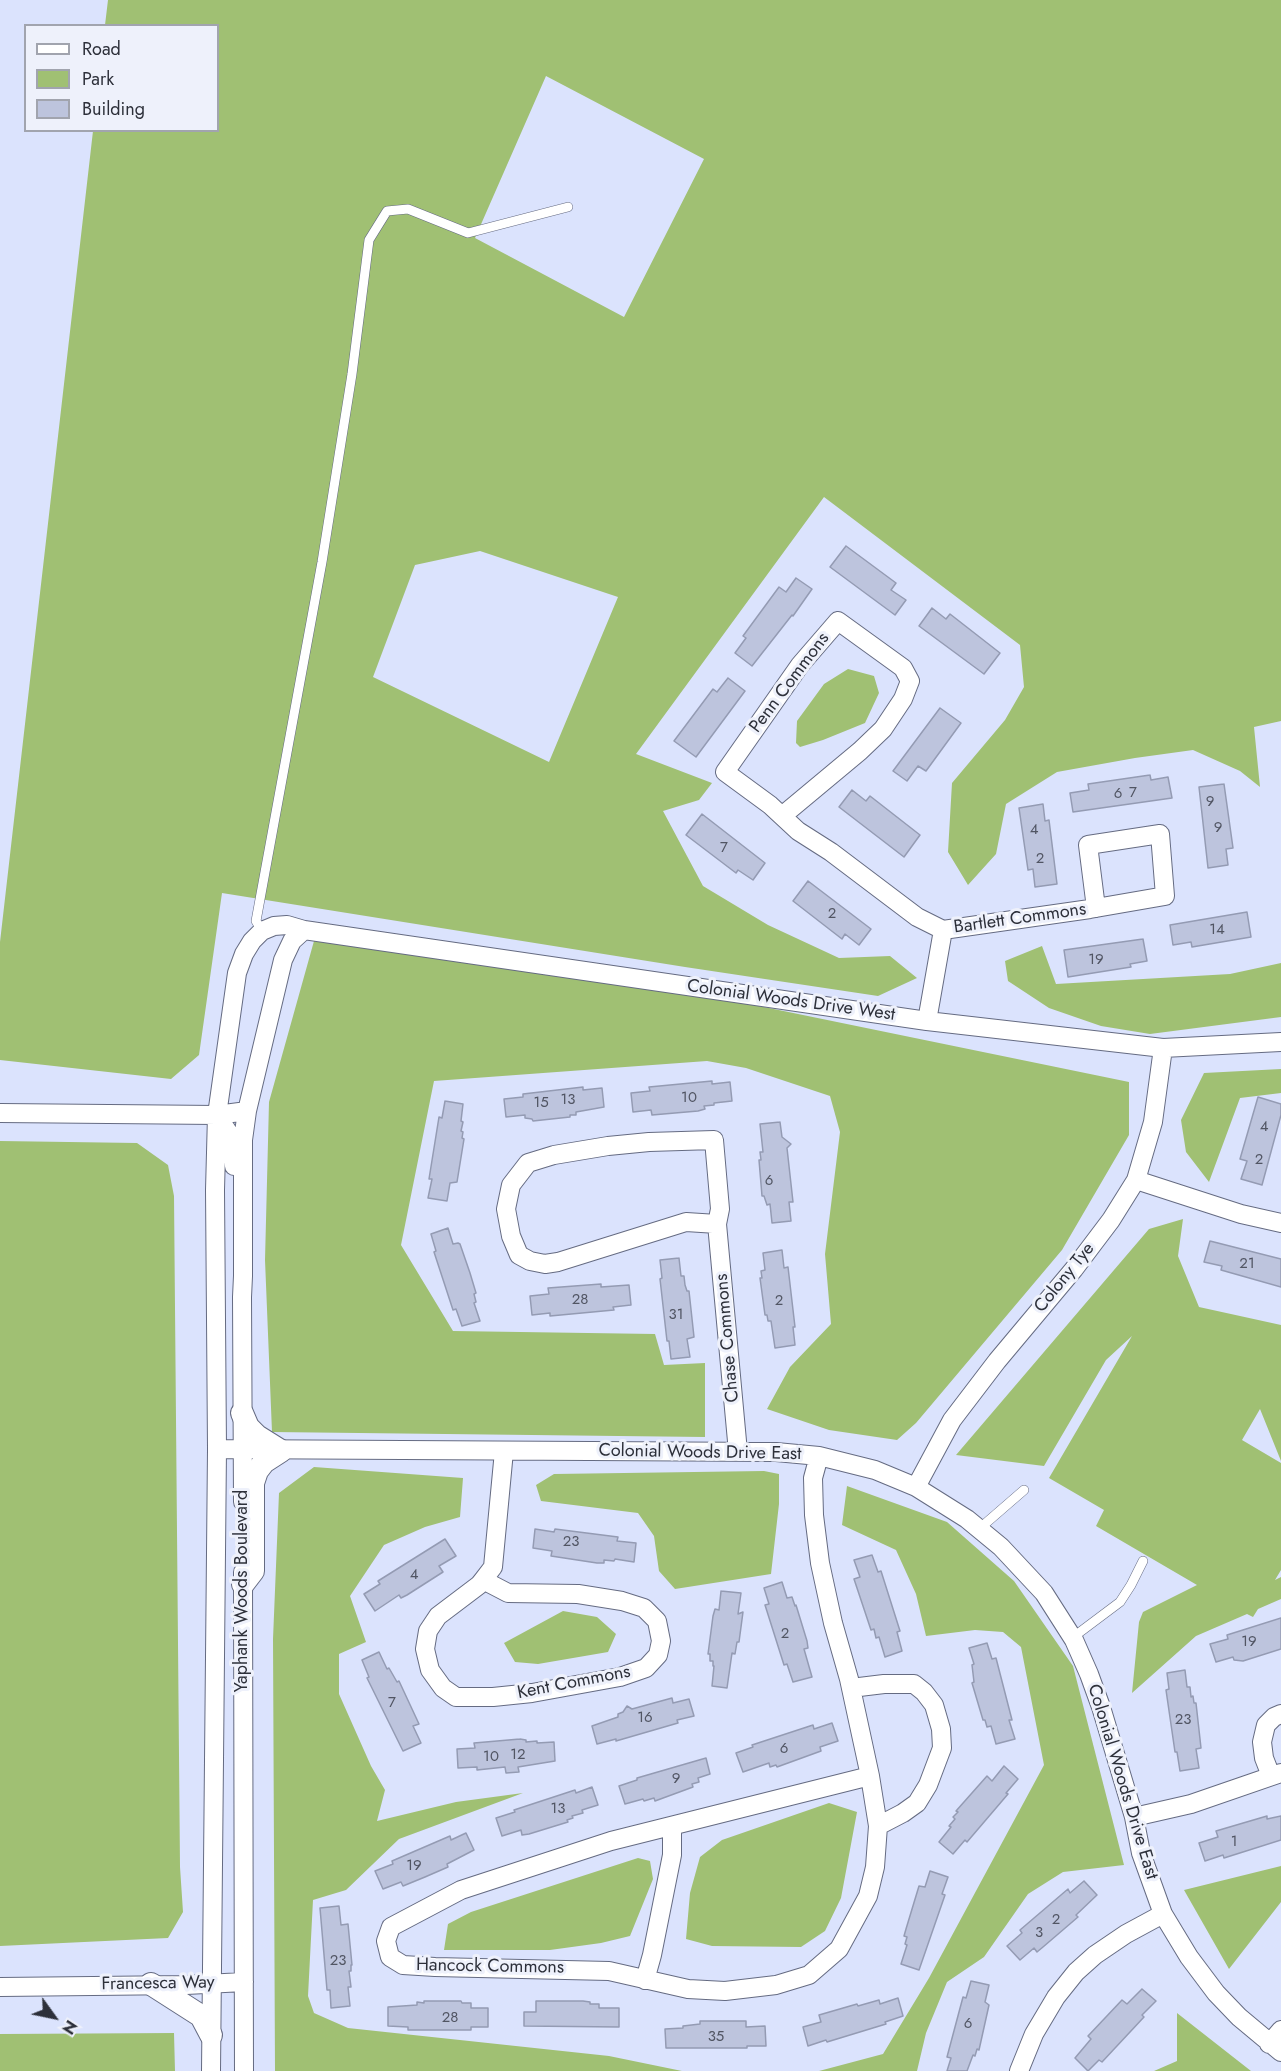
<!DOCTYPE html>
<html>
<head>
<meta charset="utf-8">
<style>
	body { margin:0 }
	#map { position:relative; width:1281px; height:2071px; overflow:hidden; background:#dbe3fd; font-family:Jost,sans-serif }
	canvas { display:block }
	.legend { position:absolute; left:24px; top:24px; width:195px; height:108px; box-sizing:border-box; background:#eef1fb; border:2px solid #a1a4ae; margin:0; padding:8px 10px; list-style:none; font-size:18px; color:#2d303a }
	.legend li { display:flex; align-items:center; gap:12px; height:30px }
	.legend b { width:30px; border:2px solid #a1a4ae }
	.north { position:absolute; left:24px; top:1987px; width:60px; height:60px; -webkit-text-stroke:4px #eef1fb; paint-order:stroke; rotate:123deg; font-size:16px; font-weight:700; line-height:24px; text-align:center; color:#2d303a }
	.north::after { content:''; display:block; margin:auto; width:21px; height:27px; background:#2d303a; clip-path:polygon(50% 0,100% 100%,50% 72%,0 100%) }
</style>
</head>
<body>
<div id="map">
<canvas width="1281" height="2071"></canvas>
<ul class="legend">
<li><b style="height:8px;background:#fff"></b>Road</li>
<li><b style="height:16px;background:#a0c073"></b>Park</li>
<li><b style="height:16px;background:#bdc4dd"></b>Building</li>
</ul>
<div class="north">N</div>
</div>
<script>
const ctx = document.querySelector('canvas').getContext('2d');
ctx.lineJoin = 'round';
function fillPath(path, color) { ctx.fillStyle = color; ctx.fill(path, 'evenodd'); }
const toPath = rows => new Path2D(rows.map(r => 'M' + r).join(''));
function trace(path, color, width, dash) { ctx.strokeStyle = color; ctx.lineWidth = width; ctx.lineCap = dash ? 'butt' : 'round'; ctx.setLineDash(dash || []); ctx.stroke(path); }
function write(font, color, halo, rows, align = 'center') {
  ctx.font = font + ' Jost,sans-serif'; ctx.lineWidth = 6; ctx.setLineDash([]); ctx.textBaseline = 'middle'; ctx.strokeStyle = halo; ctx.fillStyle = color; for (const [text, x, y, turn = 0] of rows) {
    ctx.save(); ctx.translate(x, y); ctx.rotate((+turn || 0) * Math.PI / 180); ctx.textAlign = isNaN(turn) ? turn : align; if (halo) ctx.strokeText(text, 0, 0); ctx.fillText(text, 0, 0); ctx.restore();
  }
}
fillPath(toPath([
	[108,0,1281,0,1281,721,1254,727,1260,787,1240,771,1193,750,1135,758,1057,772,1006,804,996,854,968,885,948,852,952,783,1005,720,1024,687,1020,645,824,497,636,754,712,783,699,800,663,811,703,886,768,925,839,958,890,956,917,978,878,996,685,967,222,893,199,1055,171,1079,0,1060,0,942,93,131,218,130,218,26,105,25],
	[546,76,704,159,624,317,475,238],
	[480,551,618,597,549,762,373,677,415,565],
	[848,669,874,676,879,693,865,723,823,740,800,747,796,743,797,721,824,684],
	[314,941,691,992,1129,1082,1129,1135,1062,1250,916,1423,897,1440,829,1430,767,1409,790,1367,831,1324,825,1254,840,1132,830,1096,746,1068,707,1061,434,1081,401,1245,453,1331,655,1334,664,1365,705,1363,705,1437,272,1432,265,1260,269,1102],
	[1042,946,1056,984,1230,974,1281,963,1281,1017,1150,1034,1101,1026,1049,1008,1008,981,1005,961],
	[1281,1069,1281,1093,1240,1098,1209,1182,1186,1152,1181,1120,1204,1073],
	[0,1141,137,1143,168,1165,174,1196,180,1867,183,1912,168,1938,0,1946],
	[1183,1219,1178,1256,1199,1307,1281,1325,1281,1461,1260,1409,1242,1440,1281,1463,1281,1570,1275,1580,1281,1577,1281,1599,1258,1609,1253,1617,1247,1614,1196,1636,1132,1693,1139,1622,1143,1612,1197,1585,1096,1526,1104,1510,1049,1478,1132,1336,1106,1360,1044,1466,956,1455,1149,1229],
	[314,1467,463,1478,460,1517,425,1527,384,1545,350,1596,366,1642,339,1654,339,1694,371,1766,385,1790,377,1821,456,1802,523,1793,399,1839,346,1890,313,1900,308,1996,314,2013,348,2028,609,2056,682,2071,275,2071,273,1639,279,1493],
	[764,1471,779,1474,779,1504,771,1574,675,1589,659,1571,654,1536,638,1513,541,1501,536,1485,554,1474],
	[847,1486,947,1522,1014,1581,1073,1666,1124,1865,1063,1872,1028,1894,984,1957,947,1982,926,2033,917,2071,819,2071,883,2054,929,1978,1044,1765,1021,1647,1003,1632,975,1630,926,1636,916,1594,896,1550,842,1525],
	[563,1611,597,1617,616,1634,608,1652,538,1664,515,1662,504,1643],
	[829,1803,857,1812,841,1898,825,1931,801,1947,712,1946,686,1939,690,1893,700,1857,722,1840],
	[638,1858,650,1861,653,1879,630,1936,601,1943,550,1950,444,1950,448,1924,471,1912],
	[1281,1866,1281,1902,1229,1969,1184,1890],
	[1177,2013,1251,2071,1154,2071,1177,2061],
	[174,2033,175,2071,0,2071,0,2034]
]), '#a0c073');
const building = toPath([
	[846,546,896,583,891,590,906,600,895,615,830,567,846,546],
	[796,578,812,589,793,616,792,615,752,666,735,653,746,638,743,636,779,587,786,592,796,578],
	[932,608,946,619,950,614,1000,653,984,674,919,626,932,608],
	[728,678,745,691,696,757,674,741,713,689,717,692,728,678],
	[940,708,961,723,926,771,918,766,907,781,893,771,940,708],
	[1150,775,1151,780,1168,777,1172,798,1073,812,1070,793,1089,790,1088,784,1150,775],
	[1224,784,1233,848,1226,849,1228,865,1208,868,1199,787,1224,784],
	[852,790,866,801,870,796,920,835,904,857,839,807,852,790],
	[1043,804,1045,821,1049,820,1057,884,1035,887,1033,869,1028,870,1019,808,1043,804],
	[702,814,765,863,753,880,738,870,736,873,686,835,702,814],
	[808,881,871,929,859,945,845,934,842,939,793,901,808,881],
	[1247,912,1251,937,1192,947,1191,942,1173,945,1170,925,1247,912],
	[1143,939,1147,961,1130,964,1131,967,1068,977,1064,950,1143,939],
	[712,1081,712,1084,730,1082,732,1101,714,1103,714,1105,704,1106,705,1109,698,1111,652,1115,651,1110,633,1112,631,1093,650,1091,649,1087,712,1081],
	[583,1087,583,1090,602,1088,604,1107,576,1112,576,1115,570,1115,570,1117,533,1121,532,1119,525,1118,525,1115,506,1117,504,1099,523,1097,523,1094,583,1087],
	[1258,1097,1281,1104,1281,1115,1262,1185,1241,1179,1247,1161,1240,1159,1258,1097],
	[445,1101,463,1104,461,1121,463,1122,461,1131,463,1132,462,1138,464,1139,457,1182,450,1183,447,1201,428,1198,432,1179,429,1179,439,1117,442,1118,445,1101],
	[780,1122,782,1137,791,1144,787,1148,793,1202,789,1202,791,1221,772,1223,770,1204,767,1205,764,1196,762,1196,759,1160,761,1160,760,1152,763,1152,760,1124,780,1122],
	[448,1228,453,1244,458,1243,460,1244,470,1273,476,1293,474,1294,476,1302,474,1303,480,1321,462,1326,456,1309,453,1310,434,1252,436,1251,431,1234,448,1228],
	[1210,1241,1281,1259,1281,1287,1221,1270,1222,1266,1204,1262,1210,1241],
	[782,1250,784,1268,788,1267,795,1327,793,1327,795,1345,775,1348,771,1321,768,1321,767,1315,765,1315,760,1278,762,1278,761,1271,765,1270,763,1253,782,1250],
	[679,1258,681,1276,684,1276,685,1285,687,1291,689,1291,694,1337,687,1339,690,1357,671,1359,669,1341,667,1341,660,1279,662,1278,660,1260,679,1258],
	[601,1284,601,1287,629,1285,631,1305,613,1307,614,1310,550,1316,550,1313,532,1315,530,1296,549,1294,548,1288,601,1284],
	[535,1529,554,1532,555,1529,618,1537,617,1541,636,1543,634,1562,615,1559,614,1561,604,1560,604,1563,597,1563,551,1556,552,1551,533,1548,535,1529],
	[445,1539,456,1556,439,1566,443,1572,407,1595,401,1598,399,1595,375,1611,364,1594,380,1584,378,1581,445,1539],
	[872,1555,878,1572,881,1571,900,1631,897,1632,902,1651,885,1657,879,1637,876,1638,874,1629,871,1630,854,1579,860,1577,854,1560,872,1555],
	[782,1582,787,1598,792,1597,795,1606,796,1605,807,1641,808,1648,804,1649,812,1677,793,1682,787,1664,784,1665,765,1605,769,1604,764,1588,782,1582],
	[721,1591,741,1593,738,1614,743,1612,739,1642,737,1642,735,1654,732,1653,727,1688,712,1686,714,1666,713,1666,713,1661,710,1661,710,1654,708,1654,713,1616,715,1609,719,1610,721,1591],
	[1281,1618,1281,1649,1243,1661,1234,1660,1233,1657,1216,1662,1210,1644,1228,1639,1227,1635,1281,1618],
	[987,1643,992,1659,996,1658,1012,1720,1009,1720,1015,1739,996,1744,991,1726,987,1727,985,1720,983,1720,972,1683,974,1682,972,1665,974,1664,969,1648,987,1643],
	[379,1652,387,1669,389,1668,397,1682,399,1681,419,1724,413,1726,421,1743,403,1751,367,1678,369,1677,362,1660,379,1652],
	[1185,1670,1187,1687,1190,1687,1191,1697,1193,1696,1194,1703,1196,1703,1201,1748,1196,1749,1199,1768,1180,1771,1177,1752,1175,1752,1166,1690,1169,1689,1167,1673,1185,1670],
	[672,1698,673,1703,689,1699,694,1716,677,1720,678,1723,616,1741,616,1739,597,1744,592,1726,618,1717,618,1714,623,1712,627,1706,632,1709,672,1698],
	[832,1723,838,1741,820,1747,821,1751,777,1767,776,1765,770,1767,769,1763,743,1772,736,1753,753,1747,752,1745,813,1725,814,1729,832,1723],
	[520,1739,526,1740,526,1742,537,1741,537,1743,554,1742,555,1761,518,1767,519,1772,506,1773,505,1767,477,1770,477,1767,458,1768,457,1749,475,1748,474,1743,520,1739],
	[706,1758,710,1774,698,1778,699,1782,692,1784,693,1787,655,1801,654,1798,644,1801,643,1799,625,1804,619,1786,637,1780,637,1778,706,1758],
	[1004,1766,1018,1779,1006,1793,1008,1794,967,1842,965,1840,953,1854,939,1842,951,1827,949,1826,955,1819,953,1817,958,1812,956,1811,987,1776,992,1781,1004,1766],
	[592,1787,598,1805,582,1810,583,1813,572,1816,573,1818,567,1820,568,1822,529,1834,522,1835,521,1830,502,1836,496,1818,515,1812,514,1810,575,1790,576,1793,592,1787],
	[1267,1816,1267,1819,1281,1816,1281,1840,1224,1858,1223,1855,1205,1861,1199,1843,1218,1837,1216,1831,1267,1816],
	[466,1833,474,1850,447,1864,448,1867,425,1877,403,1886,401,1882,383,1889,375,1871,393,1864,392,1861,450,1836,451,1840,466,1833],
	[930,1871,948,1877,942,1894,945,1895,919,1970,901,1964,907,1945,905,1944,907,1937,904,1936,906,1929,919,1886,925,1887,930,1871],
	[1084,1881,1097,1895,1076,1915,1078,1917,1043,1947,1037,1952,1034,1948,1020,1960,1007,1946,1022,1933,1020,1930,1068,1889,1070,1893,1084,1881],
	[339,1906,341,1925,348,1924,352,1965,351,1965,351,1971,349,1971,351,1987,348,1987,350,2006,331,2008,330,1990,327,1990,320,1908,339,1906],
	[971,1981,989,1985,985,2002,989,2005,979,2050,977,2049,975,2056,973,2055,967,2071,947,2071,951,2058,947,2057,963,1997,966,1998,971,1981],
	[1142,1989,1156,2001,1142,2015,1144,2017,1102,2062,1099,2060,1088,2071,1075,2058,1091,2039,1088,2036,1122,2000,1127,2004,1142,1989],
	[898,1998,903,2016,885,2022,886,2024,827,2042,826,2040,808,2046,803,2027,821,2022,819,2015,857,2004,858,2006,879,2000,880,2004,898,1998],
	[424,2001,461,2001,462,2003,471,2003,471,2008,488,2008,488,2027,471,2027,471,2030,408,2030,408,2027,388,2026,388,2007,417,2005,417,2002,424,2003,424,2001],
	[536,2001,583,2001,590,2002,590,2004,599,2004,599,2008,619,2008,619,2027,524,2026,524,2012,536,2012,536,2001],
	[700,2021,746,2021,746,2027,765,2026,766,2046,747,2046,747,2048,666,2048,665,2029,683,2028,683,2026,700,2024,700,2021]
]);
fillPath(building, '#bdc4dd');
trace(building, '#949bb3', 1.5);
const service = toPath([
	[262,931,256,921,322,562,352,374,369,240,387,211,408,209,468,233,568,207],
	[979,1529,1024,1490],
	[1072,1638,1120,1602,1131,1585,1143,1561]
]);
const minor = toPath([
	[782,816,860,751,883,729,903,699,910,681,903,668,838,621,800,665,725,772,770,805,798,831,831,852,917,917,943,930],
	[943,930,1090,909,1165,896,1160,834,1088,845,1096,908],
	[927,1021,943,930],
	[0,1113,217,1115,247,1111],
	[217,1115,228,1132,233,1151,234,1166],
	[1136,1180,1241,1214,1281,1223],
	[717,1224,686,1222,558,1262,545,1264,530,1261,519,1255,511,1236,506,1209,511,1185,528,1163,554,1155,608,1146,649,1142,714,1140,720,1209,717,1224,738,1452],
	[217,1449,776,1452,819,1456,875,1470,916,1487,967,1519,1001,1547,1044,1593,1074,1640,1089,1674,1101,1707,1134,1817,1141,1853,1163,1914,1189,1957,1216,1993,1239,2017,1281,2052],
	[819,1456,813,1478,814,1515,820,1563,833,1623,849,1679,870,1776],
	[916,1487,952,1420,997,1361,1074,1269,1111,1220,1136,1180,1153,1122,1163,1048],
	[243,1502,242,1297,243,1276,243,1140,247,1111,283,960,292,941,304,930],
	[243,1572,244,2071],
	[483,1580,508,1593,578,1594,622,1601,644,1608,657,1621,661,1641,658,1655,646,1668,620,1677,532,1693,493,1697,456,1697,443,1688,430,1670,425,1649,428,1631,438,1616,479,1585,483,1580,493,1567,504,1451],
	[851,1688,884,1684,914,1684,924,1692,934,1705,941,1729,942,1748,928,1785,917,1803,903,1813,878,1826],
	[870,1776,878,1826,875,1867,868,1896,839,1949,809,1975,776,1985,725,1991,688,1989,609,1971,435,1967,403,1965,390,1957,386,1941,391,1927,461,1890,611,1841,870,1776],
	[1271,1776,1264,1758,1262,1742,1266,1725,1274,1717,1281,1714],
	[1134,1817,1191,1804,1281,1773],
	[645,1980,652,1955,672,1855,672,1826],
	[0,1987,186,1985,244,1982],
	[1269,2044,1281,2030],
	[211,2071,217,1449,215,1190,217,1115,237,973,244,954,252,941,262,931,274,926,287,925,304,930,927,1021,1163,1048,1281,1042],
	[1019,2071,1034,2034,1056,1997,1076,1972,1095,1955,1126,1934,1163,1914]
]);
const tertiary = toPath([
	[242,1413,248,1427,257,1436,281,1451,264,1462,257,1471,253,1483,253,1571,243,1584],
	[151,1984,201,2016,211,2035]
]);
trace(service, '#656b82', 10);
trace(minor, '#656b82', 20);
trace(tertiary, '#656b82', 24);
trace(service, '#fff', 9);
trace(minor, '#fff', 18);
trace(tertiary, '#fff', 22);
write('15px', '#515563', null, [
	["7",1133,793],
	["6",1118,794],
	["9",1210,802],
	["9",1218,828],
	["4",1034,830],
	["7",724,848],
	["2",1040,859],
	["2",832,914],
	["14",1217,930],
	["19",1096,960],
	["10",689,1098],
	["13",568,1100],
	["15",541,1103],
	["4",1264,1127],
	["2",1259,1160],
	["6",769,1181],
	["21",1247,1264],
	["28",580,1300],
	["2",779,1301],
	["31",676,1315],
	["23",571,1542],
	["4",414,1575],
	["2",785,1634],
	["19",1249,1642],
	["7",392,1703],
	["16",645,1718],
	["23",1183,1720],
	["6",784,1749],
	["12",518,1755],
	["10",491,1757],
	["9",676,1779],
	["13",558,1809],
	["1",1234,1842],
	["19",414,1866],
	["2",1056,1920],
	["3",1039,1933],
	["23",338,1961],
	["28",450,2018],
	["6",968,2024],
	["35",716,2037]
]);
write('18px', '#2d303a', '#eef1fb', [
	["Penn Commons",790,683,-53],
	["Bartlett Commons",1020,919,-8],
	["Colonial Woods Drive West",791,1001,8],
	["Colony Tye",1065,1278,-51],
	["Chase Commons",728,1338,-95],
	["Colonial Woods Drive East",700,1453,1],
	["Yaphank Woods Boulevard",243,1591,-90],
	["Kent Commons",574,1683,-11],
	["Colonial Woods Drive East",1122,1782,73],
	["Hancock Commons",490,1967,1],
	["Francesca Way",158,1984,-1]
]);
</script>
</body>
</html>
